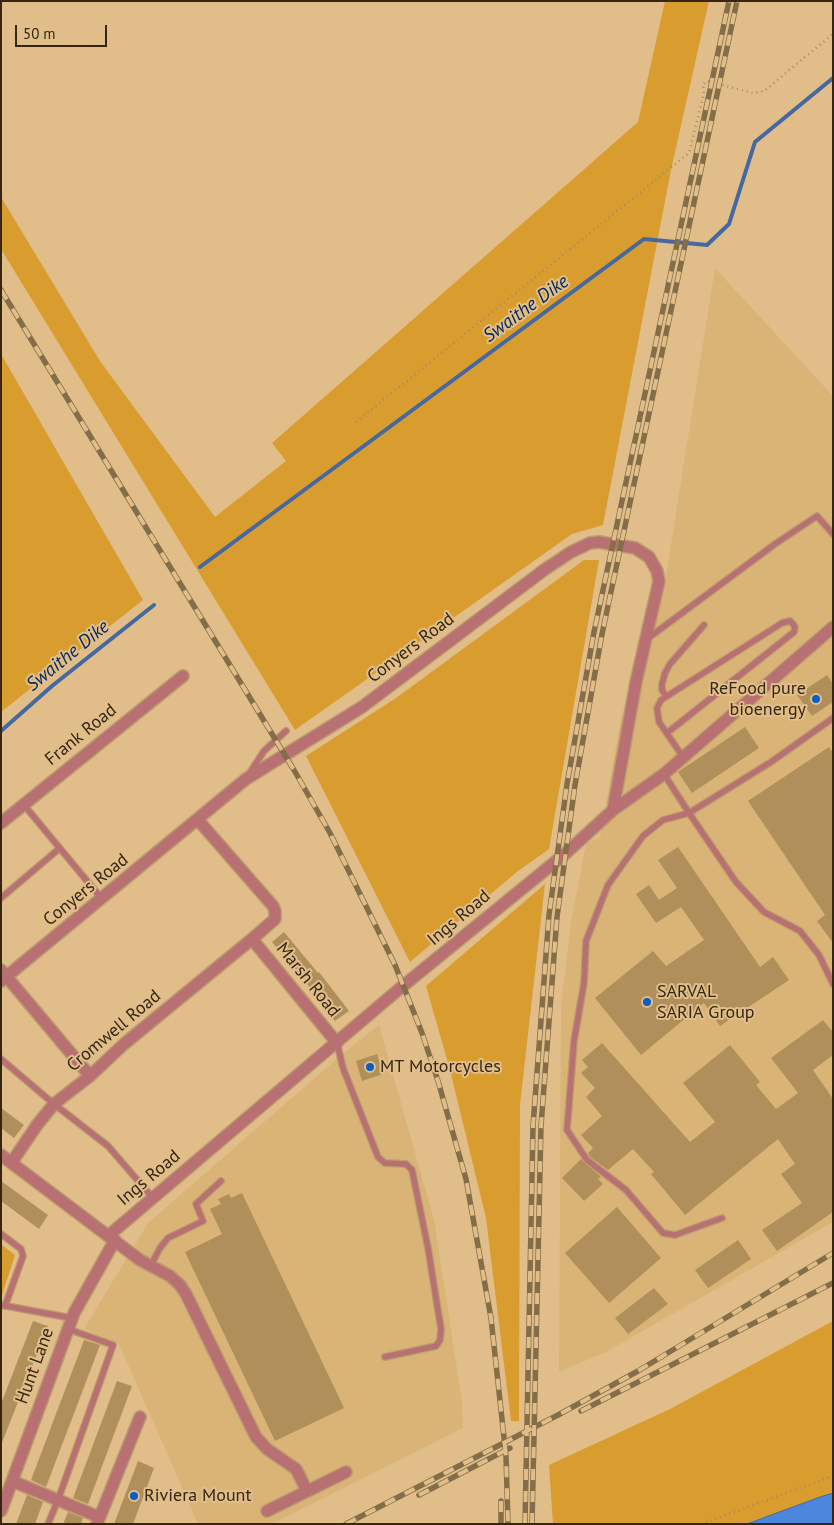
<!DOCTYPE html>
<html>
<head>
<meta charset="utf-8">
<style>
	body { margin:0 }
	#map { position:relative; width:834px; height:1525px; overflow:hidden; background:#e1be89; font-family:"PT Sans",sans-serif }
	canvas { display:block }
	.frame { position:absolute; inset:0; border:2px solid #342611; pointer-events:none }
	.scale { position:absolute; left:15px; top:25px; width:92px; height:22px; box-sizing:border-box; border:2px solid #342611; border-top:0; padding-left:6px; font-size:15px; line-height:18px; white-space:nowrap; color:#342611; -webkit-text-stroke:4px #e1be89; paint-order:stroke }
</style>
</head>
<body>
<div id="map">
<canvas width="834" height="1525"></canvas>
<div class="frame"></div>
<div class="scale">50 m</div>
</div>
<script>
const ctx = document.querySelector('canvas').getContext('2d');
ctx.lineJoin = 'round';
function fillPath(path, color) { ctx.fillStyle = color; ctx.fill(path, 'evenodd'); }
const toPath = rows => new Path2D(rows.map(r => 'M' + r).join(''));
function trace(path, color, width, dash) { ctx.strokeStyle = color; ctx.lineWidth = width; ctx.lineCap = dash ? 'butt' : 'round'; ctx.setLineDash(dash || []); ctx.stroke(path); }
function write(font, color, halo, rows, align = 'center') {
  ctx.font = font + ' "PT Sans",sans-serif'; ctx.lineWidth = 4; ctx.setLineDash([]); ctx.textBaseline = 'middle'; ctx.strokeStyle = halo; ctx.fillStyle = color; for (const [text, x, y, turn = 0] of rows) {
    ctx.save(); ctx.translate(x, y); ctx.rotate((+turn || 0) * Math.PI / 180); ctx.textAlign = isNaN(turn) ? turn : align; if (halo) ctx.strokeText(text, 0, 0); ctx.fillText(text, 0, 0); ctx.restore();
  }
}
fillPath(toPath([
	[715,268,833,396,833,1222,606,1352,559,1372,561,1006,571,922,586,844,600,837,621,718,637,699,665,582],
	[379,1025,434,1220,462,1401,463,1428,272,1524,198,1524,119,1344,84,1329,148,1223,341,1055]
]), '#dab477');
fillPath(toPath([
	[665,1,709,1,671,170,603,525,572,534,295,730,1,249,1,197,100,361,215,517,286,461,272,443,638,122],
	[1,354,143,600,1,712],
	[584,560,599,560,549,849,518,871,410,962,306,756,396,698],
	[545,884,520,1105,519,1421,511,1421,486,1218,450,1070,426,986],
	[1,1244,15,1255,2,1295,1,1295],
	[833,1321,833,1493,747,1524,553,1524,549,1465,670,1409]
]), '#d89d2e');
const water = toPath([
	[833,1493,833,1524,747,1524,820,1497,833,1493]
]);
fillPath(water, '#4b85dc');
trace(water, '#44689f', 1);
trace(toPath([
	[200,567,644,239,707,245,729,224,755,142,833,78],
	[1,731,52,686,154,605]
]), '#44689f', 4);
fillPath(toPath([
	[827,675,833,684,833,702,812,716,797,695],
	[745,727,759,748,692,793,678,772],
	[829,747,833,753,833,943,817,921,825,915,748,801],
	[678,847,760,967,773,957,789,980,720,1026,704,1003,641,1055,595,998,653,951,666,966,704,940,681,907,656,923,636,894,649,885,659,900,677,888,658,860],
	[284,932,318,973,319,972,349,1011,335,1021,302,977,272,942],
	[823,1020,833,1032,833,1055,813,1070,833,1099,833,1212,777,1251,762,1230,802,1203,781,1174,795,1164,778,1139,685,1215,651,1174,654,1172,633,1149,608,1170,590,1157,588,1153,593,1148,581,1135,602,1116,586,1097,595,1088,581,1073,588,1067,582,1060,602,1043,690,1142,715,1122,683,1083,730,1045,760,1082,756,1085,776,1109,798,1093,771,1058],
	[377,1054,383,1074,362,1081,356,1061],
	[1,1108,24,1125,14,1138,1,1128],
	[581,1159,601,1177,598,1179,603,1184,584,1201,562,1178],
	[1,1181,48,1215,39,1229,1,1201],
	[242,1193,344,1408,275,1441,185,1252,222,1234,210,1209,221,1204,218,1199,229,1194,231,1198],
	[617,1207,661,1258,609,1303,565,1253],
	[738,1240,751,1259,708,1288,695,1270],
	[654,1288,668,1304,628,1334,615,1318],
	[33,1321,48,1326,1,1445,1,1404],
	[84,1340,100,1345,46,1487,31,1480],
	[117,1381,132,1386,88,1504,73,1498],
	[138,1461,154,1468,133,1524,114,1524],
	[27,1495,43,1502,35,1524,16,1524],
	[68,1512,83,1518,81,1524,63,1524]
]), '#b08f5b');
const lane = toPath([
	[647,639,775,544,817,516,833,534],
	[666,696,662,690,662,684,665,673,670,664,704,625],
	[667,733,794,632,795,627,793,624,790,621,782,623,661,700,657,708,659,722,683,757],
	[249,774,264,751,286,731],
	[664,774,689,813,771,762,833,718],
	[24,805,102,899],
	[1,898,60,848],
	[337,1043,343,1068,378,1157,385,1163,406,1164,412,1170,428,1248,441,1329,440,1340,436,1346,385,1357],
	[1,1059,54,1104,108,1146,152,1197],
	[722,1218,675,1235,663,1233,626,1190,587,1160,567,1130,574,1041,584,983,586,941,608,885,643,836,663,820,689,813,736,882,764,912,800,931,819,955,833,984],
	[1,1234,21,1249,23,1256,5,1306],
	[151,1265,160,1248,168,1238,203,1221,196,1204,221,1181],
	[1,1305,71,1318],
	[48,1524,58,1500,113,1345,68,1329]
]);
const street = toPath([
	[1,823,183,676],
	[252,939,337,1043],
	[1,970,90,1076],
	[1,981,246,779,362,707,544,570,571,552,590,543,599,542,635,548,649,557,657,571,659,581,636,682,613,810],
	[1,1155,140,1260,170,1276,180,1285,186,1294,256,1437,267,1449,296,1469,307,1491],
	[12,1162,37,1125,54,1104,90,1076,124,1044,252,939,275,919,275,911,273,906,198,820],
	[108,1236,398,990,566,853,613,810,664,774,833,627],
	[12,1481,99,1517],
	[1,1511,74,1313,115,1240],
	[267,1511,346,1472],
	[97,1524,140,1417]
]);
trace(lane, '#bb9d6f', 8);
trace(street, '#bb9d6f', 14);
trace(toPath([
	[356,422,689,153,704,93,703,84,707,81,753,93,764,91,833,34],
	[701,1524,833,1476]
]), '#a68a60', 2.5, [1, 4]);
trace(lane, '#b97072', 5.5);
trace(street, '#b97072', 11);
const rail = toPath([
	[1,290,294,770,330,833,395,965,422,1033,438,1081,466,1179,491,1318,506,1456,508,1524],
	[581,1411,833,1283],
	[419,1495,510,1448],
	[501,1501,501,1524],
	[346,1524,558,1415,638,1371,833,1253],
	[525,1524,533,1126,549,915,567,784,594,632,729,1],
	[532,1524,541,1126,557,917,575,785,602,634,737,1]
]);
trace(rail, '#846d49', 5.5);
trace(rail, '#e1be89', 4, [11]);
for (const [x, y, r, color] of [
	[816,699,5,"#0a5dc6"],
	[647,1002,5,"#0a5dc6"],
	[370,1067,5,"#0a5dc6"],
	[134,1496,5,"#0a5dc6"]
]) { const dot = new Path2D(); dot.arc(x, y, r, 0, 2 * Math.PI); ctx.fillStyle = color; ctx.fill(dot); trace(dot, '#e1be89', 2); }
write('18px', '#342611', '#e1be89', [
	["Conyers Road",411,648,-37],
	["Frank Road",81,735,-39],
	["Conyers Road",86,890,-39],
	["Ings Road",459,918,-40],
	["Marsh Road",308,980,51],
	["Cromwell Road",114,1031,-40],
	["Ings Road",149,1178,-40],
	["Hunt Lane",35,1366,-70]
]);
write('18px', '#342611', '#e1be89', [
	["ReFood pure",806,689,"right"],
	["bioenergy",806,710,"right"],
	["SARVAL",657,992],
	["SARIA Group",657,1013],
	["MT Motorcycles",380,1067],
	["Riviera Mount",144,1496]
], 'left');
write('italic 19px', '#01275d', '#e1be89', [
	["Swaithe Dike",526,309,-36],
	["Swaithe Dike",68,656,-39]
]);
</script>
</body>
</html>
